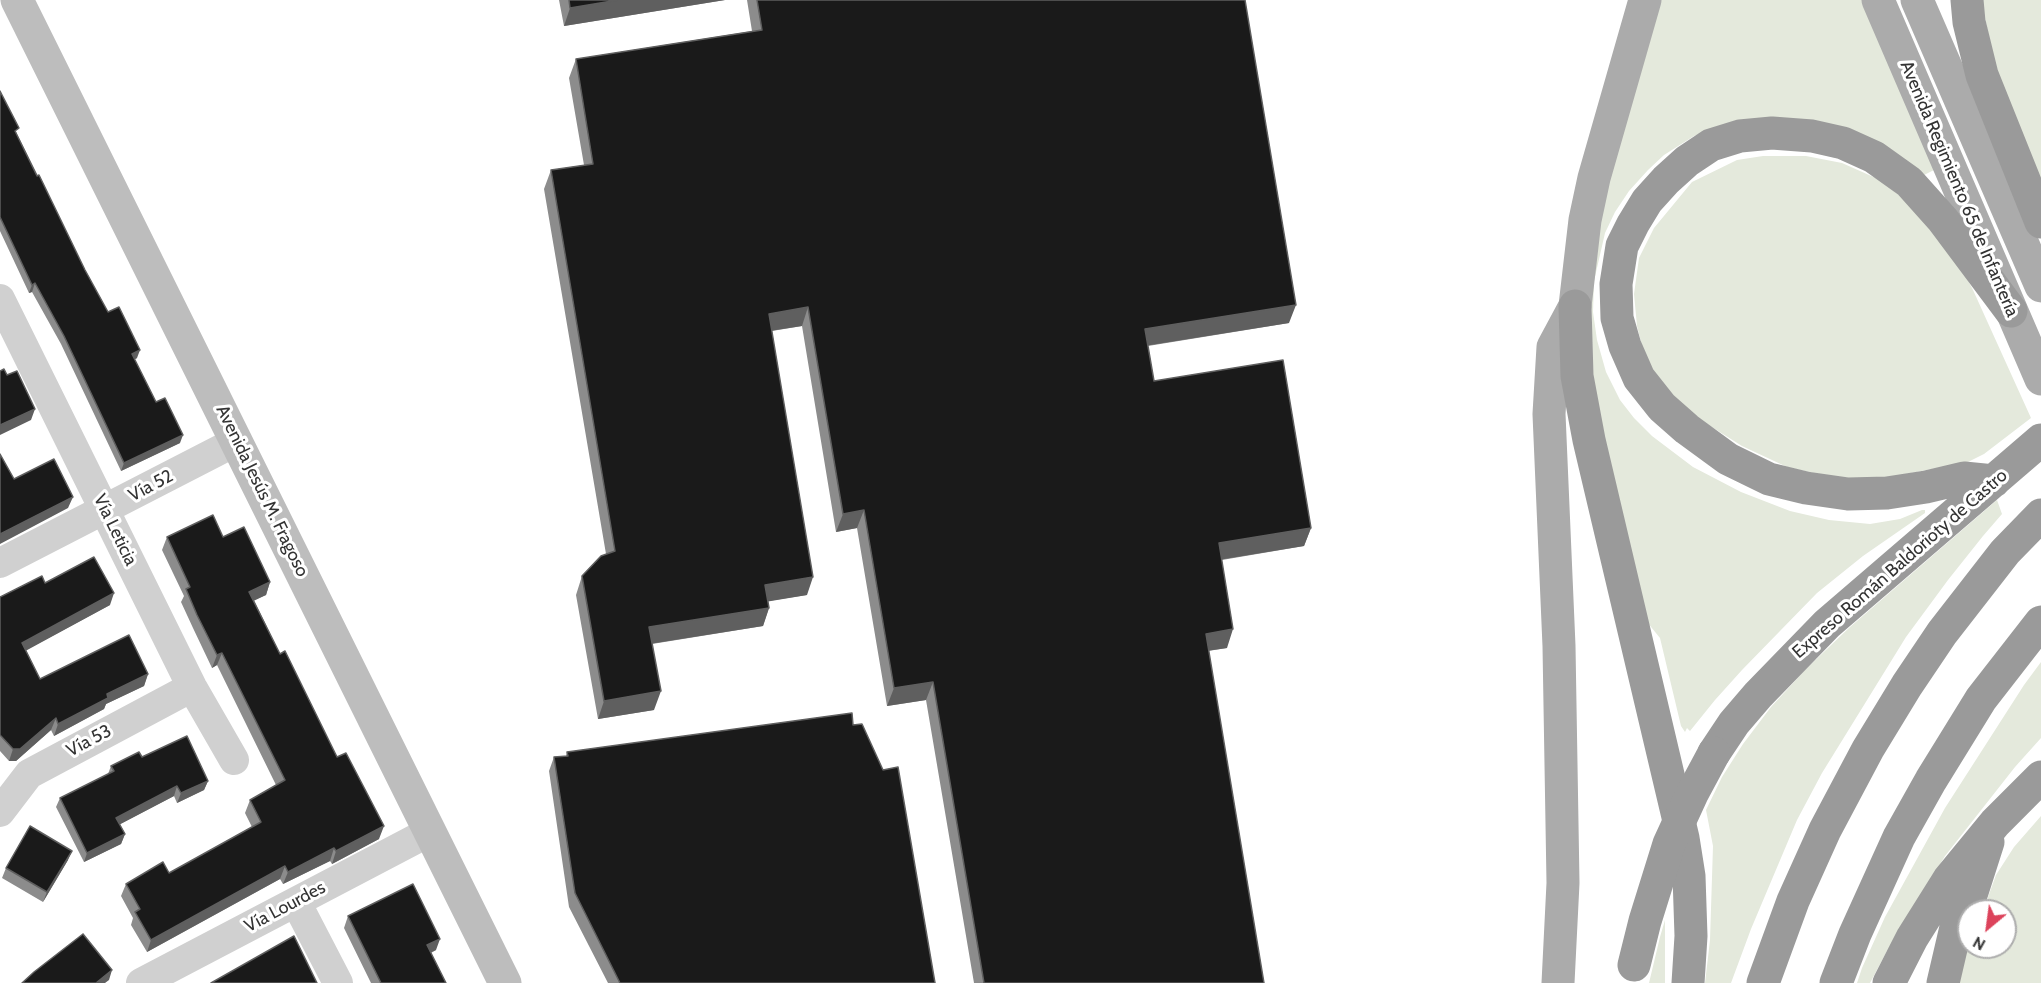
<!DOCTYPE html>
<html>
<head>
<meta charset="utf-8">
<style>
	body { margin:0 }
	#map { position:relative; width:2041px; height:983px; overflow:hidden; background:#fff; font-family:Cabin,sans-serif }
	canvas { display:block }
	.north { position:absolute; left:1957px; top:899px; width:60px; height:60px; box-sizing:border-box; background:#fff; border:2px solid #adadad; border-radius:50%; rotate:209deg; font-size:16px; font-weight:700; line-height:24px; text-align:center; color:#333 }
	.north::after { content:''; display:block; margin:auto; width:21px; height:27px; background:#dc435b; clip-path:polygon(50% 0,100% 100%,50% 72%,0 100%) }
</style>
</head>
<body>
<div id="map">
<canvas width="2041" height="983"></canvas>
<div class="north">N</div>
</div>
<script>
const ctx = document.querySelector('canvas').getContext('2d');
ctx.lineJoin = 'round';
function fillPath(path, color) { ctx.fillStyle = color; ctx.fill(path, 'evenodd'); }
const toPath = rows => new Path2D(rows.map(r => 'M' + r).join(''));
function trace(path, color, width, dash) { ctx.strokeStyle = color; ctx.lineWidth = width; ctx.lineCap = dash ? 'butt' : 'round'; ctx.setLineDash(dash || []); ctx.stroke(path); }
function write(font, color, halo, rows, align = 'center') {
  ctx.font = font + ' Cabin,sans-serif'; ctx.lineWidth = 6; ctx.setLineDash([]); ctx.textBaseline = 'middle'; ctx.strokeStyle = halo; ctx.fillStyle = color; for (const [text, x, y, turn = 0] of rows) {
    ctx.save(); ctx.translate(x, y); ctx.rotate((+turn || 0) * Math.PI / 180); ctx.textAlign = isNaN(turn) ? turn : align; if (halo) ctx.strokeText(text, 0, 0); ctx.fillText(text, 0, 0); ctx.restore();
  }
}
fillPath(toPath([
	[1661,0,1863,0,1934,170,1916,179,1717,127,1694,136,1664,155,1648,170,1629,191,1615,212,1605,233,1594,281,1593,312,1597,340,1606,372,1620,400,1634,418,1652,436,1693,467,1741,492,1790,511,1829,520,1870,524,1900,519,1922,510,1925,510,1925,513,1863,556,1817,593,1742,670,1715,700,1690,731,1687,728,1685,732,1681,726,1660,638,1647,622,1593,392,1591,281,1600,220,1613,160],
	[1981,0,2041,0,2041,179,1998,78],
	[1763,156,1806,156,1842,163,1878,179,1912,205,1959,263,1973,290,2031,418,1984,454,1968,462,1870,481,1827,476,1787,467,1742,446,1707,424,1672,397,1654,374,1644,354,1637,326,1634,294,1639,258,1654,228,1692,182,1737,160],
	[1997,500,2002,514,1983,536,1948,580,1906,637,1822,773,1797,820,1751,929,1731,983,1705,983,1710,940,1713,846,1706,810,1722,777,1743,744,1771,707,1806,669,1850,627],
	[2041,662,2041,738,2015,767,1945,856,1887,951,1870,983,1857,983,1862,968,1885,917,1945,808,2024,685],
	[2041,816,2041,983,1952,983,1969,937,1969,947,2005,947,2005,911,1983,911,1996,875,2014,847],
	[1665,920,1665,983,1649,983,1660,937]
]), '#e4e9dc');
trace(toPath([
	[0,299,192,687,234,760],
	[0,563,237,441],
	[0,812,29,774,192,687],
	[296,902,338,983],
	[141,983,429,832]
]), '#d0d0d0', 30);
trace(toPath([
	[17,0,505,983]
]), '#bdbdbd', 33);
trace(toPath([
	[1878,0,2041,379],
	[1917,0,2041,286],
	[1558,983,1563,883,1559,646,1549,414,1553,347,1575,306,1585,220,1594,178,1645,0]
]), '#ababab', 33);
trace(toPath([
	[1967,0,1969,22,1982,75,2041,222],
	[1575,306,1577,376,1589,440,1683,838,1689,876,1691,936,1688,983],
	[1994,481,1964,478,1926,487,1887,493,1848,494,1806,488,1769,479,1728,459,1687,429,1662,407,1639,378,1625,346,1617,318,1616,284,1622,246,1633,224,1647,201,1666,180,1687,161,1711,145,1740,136,1772,133,1812,136,1843,143,1874,157,1909,182,1943,220,2011,311],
	[1714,753,1734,723,1758,695,1827,624,2041,440],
	[1763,983,1793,901,1825,830,1868,749,1907,685,1942,633,2005,552,2041,515],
	[1836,983,1855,934,1899,837,1931,780,1981,699,2041,622],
	[1889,983,1912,938,1949,879,1995,823,2041,777],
	[1943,983,1957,923,1972,892,1988,842]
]), '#9a9a9a', 33);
trace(toPath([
	[1634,965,1645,921,1669,844,1692,794,1714,753]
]), '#9a9a9a', 33);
fillPath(toPath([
	[559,0,725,0,564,26],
	[747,0,1245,0,1289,323,1148,346,1154,381,1311,528,1304,546,1222,560,1227,648,1208,651,1264,983,974,983,926,700,887,706,857,528,836,532,802,326,772,331,807,595,768,601,769,608,763,626,652,644,654,710,598,719,576,595,582,576,606,554,544,189,551,170,584,165,569,78,576,59,752,31],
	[0,91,17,134,85,270,108,312,137,358,134,360,156,402,180,443,121,471,61,344,32,292,29,293,0,231],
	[167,537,223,537,270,582,266,595,254,600,280,654,337,757,379,839,332,864,330,861,283,884,280,879,147,952,131,925,133,918,121,896,126,884,169,873,252,827,245,813,250,800,276,785,217,665,212,668,193,628,181,602,184,596,162,550],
	[45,583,110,605,26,650,40,679,148,674,144,686,106,704,104,709,54,736,51,730,16,761,9,761,0,751,0,597],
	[853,725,935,983,608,983,569,907,549,771,554,757,566,756,567,752],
	[142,757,208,781,204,790,177,803,174,796,120,824,125,834,121,844,84,862,56,807,60,798,108,774,111,766],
	[68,860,43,902,2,878,6,868],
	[348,916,436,950,431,953,446,983,371,983,344,928]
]), '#8c8c8c');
fillPath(toPath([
	[618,0,725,0,564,26,570,8],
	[35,283,32,292,29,293,32,285],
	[1296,305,1289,323,1138,347,1145,329],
	[808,307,802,326,763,332,769,314],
	[140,350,137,358,129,362,132,354],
	[35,409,31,420,0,435,0,425],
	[183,435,180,443,121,471,124,463],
	[73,497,68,508,0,544,0,534],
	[864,510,857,528,836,532,843,514],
	[1311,528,1304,546,1212,561,1219,543],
	[813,577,807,595,759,603,765,585],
	[270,582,266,595,245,605,249,592],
	[114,593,110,605,18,655,22,643],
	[769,608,763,626,643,645,649,627],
	[1233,629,1227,648,1199,652,1206,634],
	[222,653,217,665,212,668,217,655],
	[148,674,144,686,106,704,104,709,54,736,58,724,107,694],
	[933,682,926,700,887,706,894,688],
	[661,691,654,710,598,719,604,701],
	[56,718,51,730,16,761,9,761,13,749],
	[208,781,204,790,177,803,181,793],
	[177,786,174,796,113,828,116,818],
	[384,826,379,839,332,864,336,851],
	[125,834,121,844,84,862,87,853],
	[334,848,330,861,283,884,288,872],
	[72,851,68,860,43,902,47,892],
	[285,866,280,879,147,952,151,940],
	[440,939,436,950,423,956,427,945],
	[112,970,109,980,105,983,96,983]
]), '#5f5f5f');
const building = toPath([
	[569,0,618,0,570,8,569,0],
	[757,0,1245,0,1296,305,1145,329,1154,381,1283,360,1311,528,1219,543,1233,629,1206,634,1264,983,984,983,933,682,894,688,864,510,843,514,808,307,769,314,813,577,765,585,769,608,649,627,661,691,604,701,582,576,601,556,615,551,551,170,593,164,576,59,762,30,757,0],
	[0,91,19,128,15,131,37,176,39,175,85,270,108,312,119,307,140,350,132,354,156,402,165,398,183,435,124,463,64,336,35,283,32,285,0,217,0,91],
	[4,369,7,375,17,371,35,409,0,425,0,371,4,369],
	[0,454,14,479,54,459,73,497,0,534,0,454],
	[213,515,223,537,244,527,270,582,249,592,280,654,285,651,337,757,346,753,384,826,336,851,334,848,288,872,285,866,151,940,135,912,140,909,126,884,163,862,169,873,261,822,250,800,285,780,222,653,217,655,197,615,186,589,190,587,167,537,213,515],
	[94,557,114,593,22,643,40,679,129,635,148,674,107,694,108,698,58,724,56,718,20,749,13,749,0,735,0,597,42,576,45,583,94,557],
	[852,713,853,725,862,724,883,770,898,767,935,983,620,983,575,893,554,757,568,756,567,752,852,713],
	[187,736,208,781,181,793,177,786,116,818,125,834,87,853,60,798,114,771,111,766,139,752,142,757,187,736],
	[30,826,72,851,47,892,6,868,30,826],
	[413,884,440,939,427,945,446,983,381,983,348,916,413,884],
	[83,934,112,970,96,983,22,983,34,972,83,934],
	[294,936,317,983,211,983,294,936]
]);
fillPath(building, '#1a1a1a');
trace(building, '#5f5f5f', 1.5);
write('18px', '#333', '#fff', [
	["Avenida Regimiento 65 de Infantería",1959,189,67],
	["Vía 52",151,486,-28],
	["Avenida Jesús M. Fragoso",262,491,64],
	["Vía Leticia",115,530,64],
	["Expreso Román Baldorioty de Castro",1900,564,-41],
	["Vía 53",89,741,-28],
	["Vía Lourdes",285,907,-28]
]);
</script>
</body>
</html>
